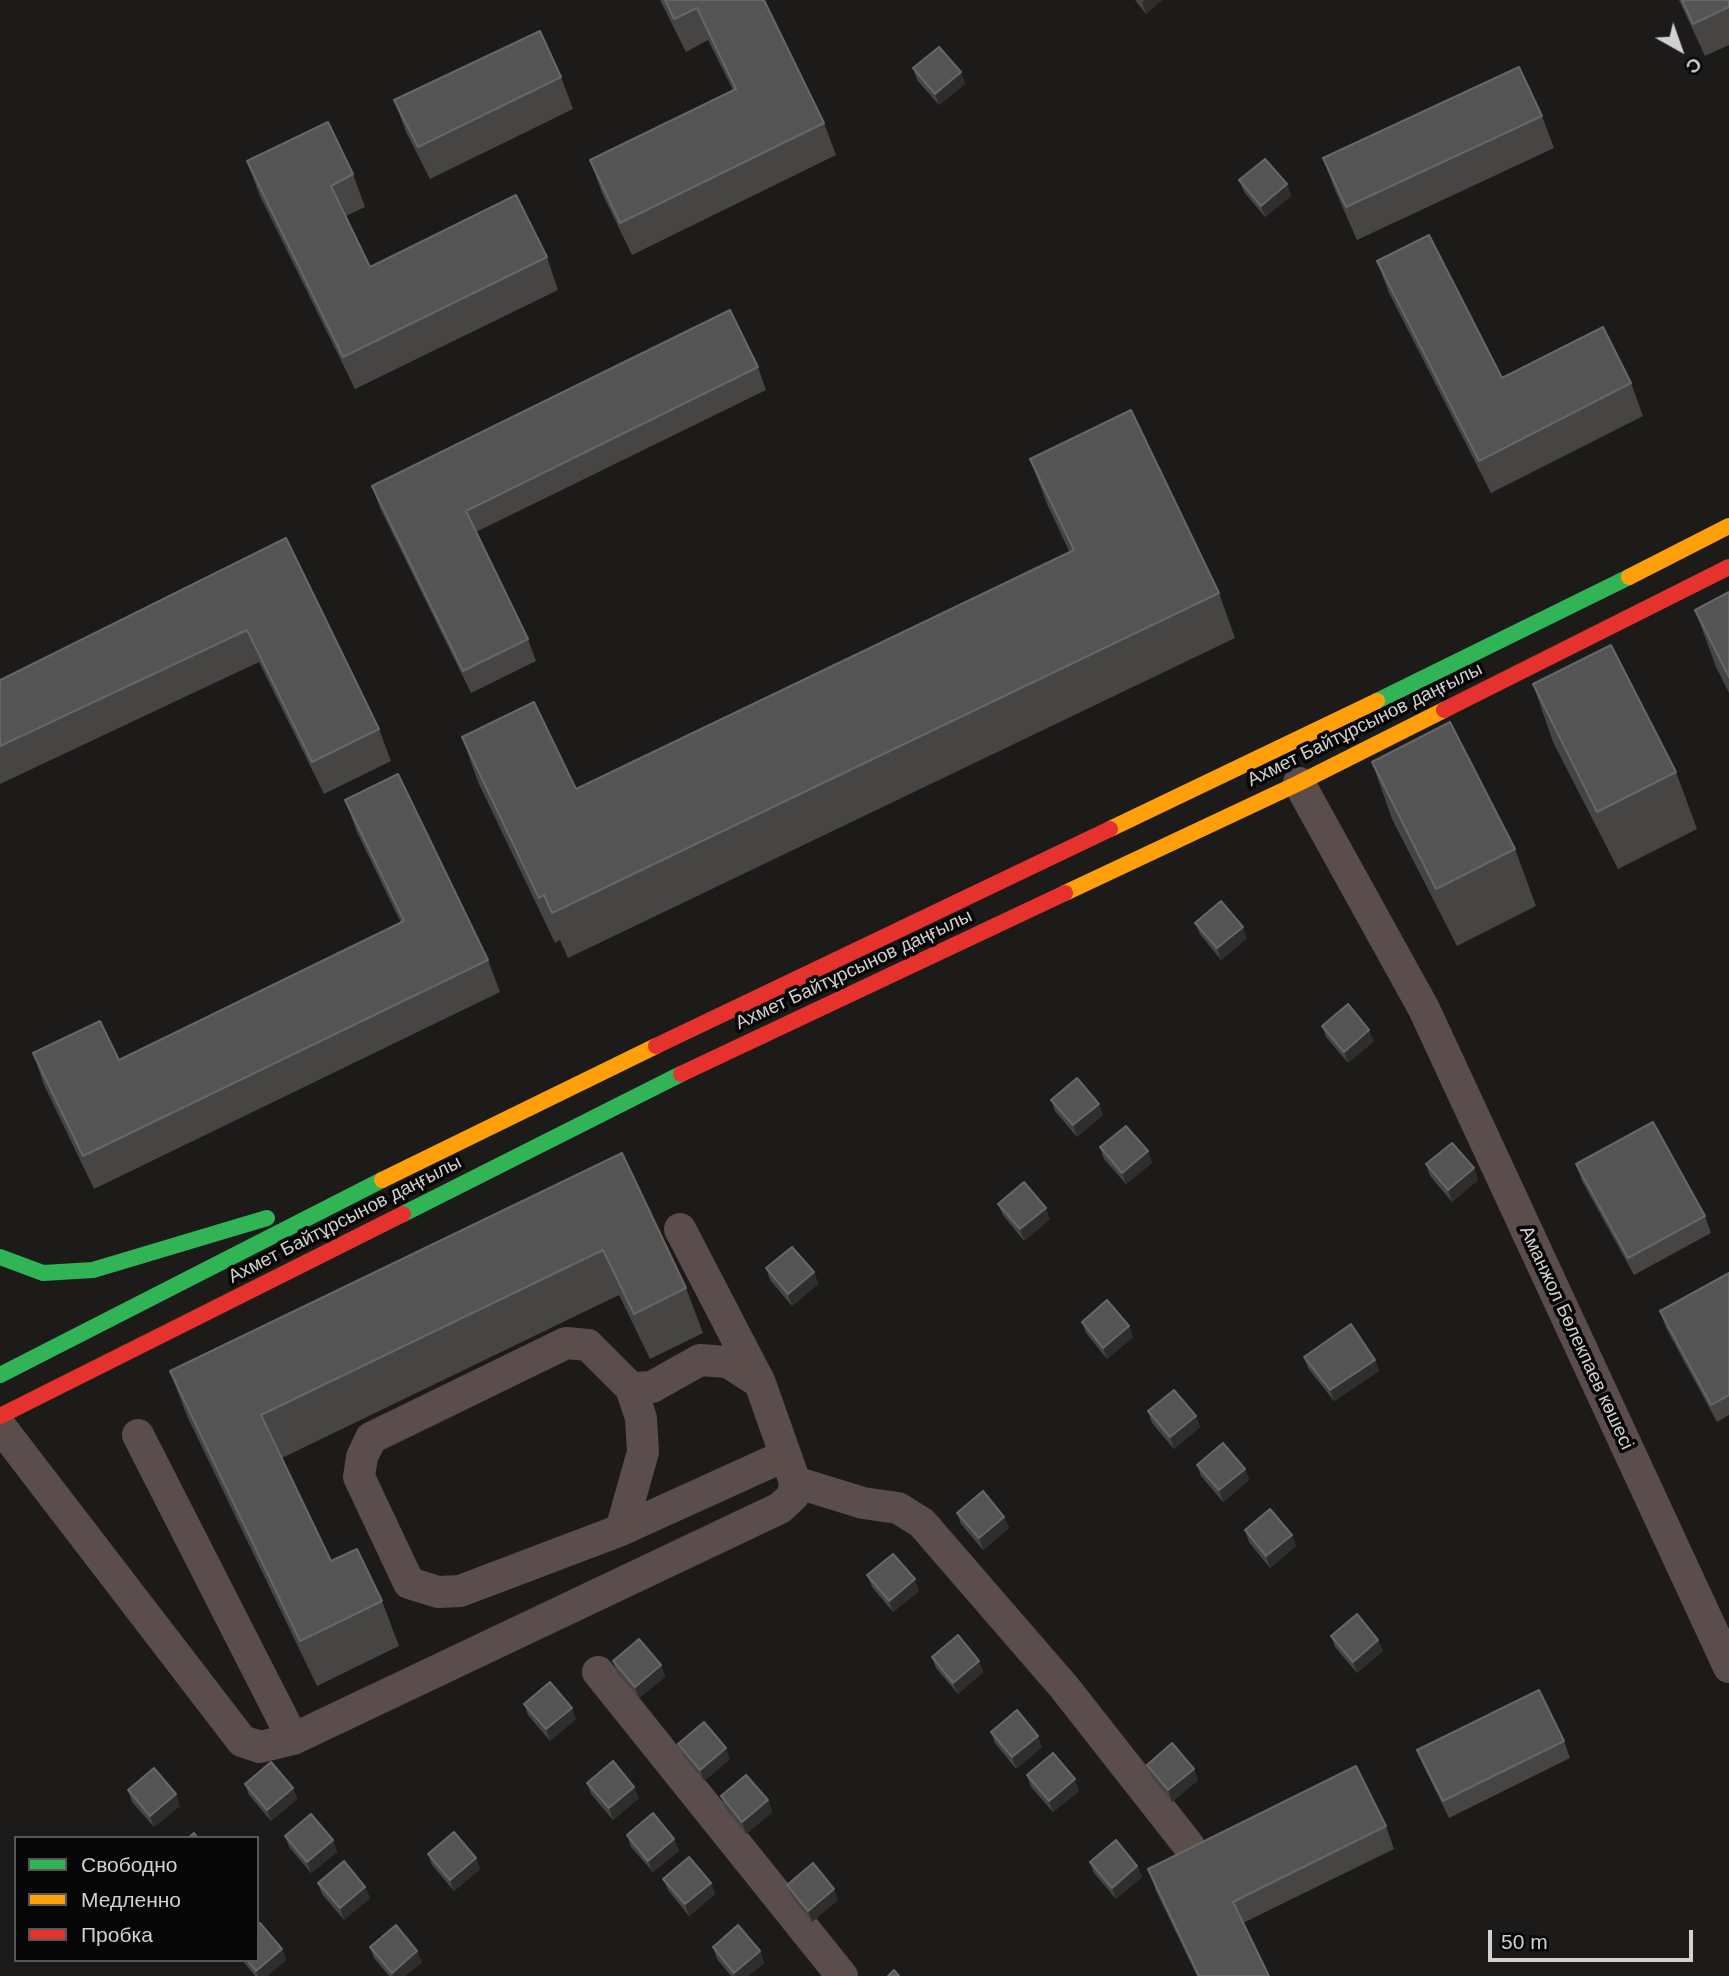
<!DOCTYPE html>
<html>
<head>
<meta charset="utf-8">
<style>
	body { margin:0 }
	#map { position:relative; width:1729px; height:1976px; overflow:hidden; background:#1c1b1a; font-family:Arial,sans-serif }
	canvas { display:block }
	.legend { position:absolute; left:14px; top:1836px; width:245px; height:126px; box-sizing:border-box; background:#070606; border:2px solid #585757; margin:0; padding:9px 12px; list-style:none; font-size:21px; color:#d2d1d0 }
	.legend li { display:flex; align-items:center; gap:14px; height:35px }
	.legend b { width:35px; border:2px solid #585757 }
	.north { position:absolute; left:1645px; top:14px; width:70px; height:70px; -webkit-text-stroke:5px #070606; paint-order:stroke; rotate:140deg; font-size:19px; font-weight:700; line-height:28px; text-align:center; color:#d2d1d0 }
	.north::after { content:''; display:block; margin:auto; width:24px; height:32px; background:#d2d1d0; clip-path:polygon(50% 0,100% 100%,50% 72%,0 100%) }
	.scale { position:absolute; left:1488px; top:1930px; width:205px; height:32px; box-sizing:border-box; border:4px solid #d2d1d0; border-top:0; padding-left:9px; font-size:21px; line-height:24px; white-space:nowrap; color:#d2d1d0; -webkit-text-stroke:5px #070606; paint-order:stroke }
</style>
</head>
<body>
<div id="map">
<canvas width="1729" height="1976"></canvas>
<ul class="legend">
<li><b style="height:9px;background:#30b455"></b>Свободно</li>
<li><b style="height:9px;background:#ff9f0a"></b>Медленно</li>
<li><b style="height:9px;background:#e5322d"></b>Пробка</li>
</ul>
<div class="north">С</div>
<div class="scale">50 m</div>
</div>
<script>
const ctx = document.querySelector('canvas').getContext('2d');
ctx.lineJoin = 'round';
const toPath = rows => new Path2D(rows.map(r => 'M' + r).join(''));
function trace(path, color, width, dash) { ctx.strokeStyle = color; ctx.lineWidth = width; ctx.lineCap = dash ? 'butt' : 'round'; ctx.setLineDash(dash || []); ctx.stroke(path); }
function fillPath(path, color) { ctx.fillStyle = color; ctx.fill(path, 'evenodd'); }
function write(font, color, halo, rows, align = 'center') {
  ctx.font = font + ' Arial,sans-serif'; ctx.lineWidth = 7; ctx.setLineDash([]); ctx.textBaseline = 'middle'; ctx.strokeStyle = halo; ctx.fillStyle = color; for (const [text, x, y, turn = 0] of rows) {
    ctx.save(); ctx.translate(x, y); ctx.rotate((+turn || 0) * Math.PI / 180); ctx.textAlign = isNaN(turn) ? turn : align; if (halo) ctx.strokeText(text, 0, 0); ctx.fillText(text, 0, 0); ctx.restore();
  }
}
trace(toPath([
	[1299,783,1424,1009,1729,1667],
	[759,1382,728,1362,700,1360,652,1387,631,1388,588,1345,566,1343,371,1438,362,1457,359,1477,409,1583,438,1592,460,1591,621,1530,784,1456],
	[0,1426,242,1741,260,1747,293,1739,780,1508,793,1496,795,1482,760,1383,680,1229],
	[138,1435,293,1739],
	[795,1482,863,1503,898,1508,922,1523,1064,1687,1189,1846],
	[621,1530,643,1452,641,1418,631,1388],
	[598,1672,842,1976]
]), '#5a4d4b', 32);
trace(toPath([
	[1377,701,1629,577],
	[403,1214,681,1074],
	[0,1257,43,1273,93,1270,267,1218],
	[0,1375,382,1180]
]), '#30b455', 16);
trace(toPath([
	[1629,577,1729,526],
	[1110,829,1377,701],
	[1065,893,1299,783,1444,710],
	[382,1180,656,1046]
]), '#ff9f0a', 16);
trace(toPath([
	[1444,710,1729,567],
	[656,1046,1110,829],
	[681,1074,1065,893],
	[0,1416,403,1214]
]), '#e5322d', 16);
fillPath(toPath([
	[660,0,764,0,824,123,836,155,632,255,602,193,590,160,733,90,708,40,686,52],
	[1135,0,1162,0,1146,14],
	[1679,0,1729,0,1729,45,1705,56],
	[913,68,961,72,965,84,939,105,917,80],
	[561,77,573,109,430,179,406,132,394,100],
	[1542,116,1554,148,1357,240,1335,190,1323,158],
	[247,161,353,174,365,207,346,216,370,267,547,257,558,290,355,389,259,194],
	[1239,180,1287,184,1291,196,1265,217,1244,192],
	[1377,261,1502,378,1631,383,1643,416,1491,493,1389,293],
	[758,367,766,390,476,532,528,639,536,661,471,693,380,508,372,486],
	[1030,459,1219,593,1235,638,568,958,560,940,555,943,478,782,462,737,576,789,1070,553,1047,504],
	[286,538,379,729,391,761,324,794,259,662,0,784,0,680],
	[1729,592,1729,693,1716,667,1695,610],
	[1533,684,1676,772,1697,829,1618,869,1553,742],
	[1372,762,1515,849,1536,906,1457,946,1392,819],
	[345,800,488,960,500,992,94,1189,44,1085,33,1053,119,1060,401,923,357,832],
	[1195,923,1247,938,1221,960,1200,934],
	[1322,1026,1374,1041,1348,1063,1326,1037],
	[1051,1100,1103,1115,1077,1137,1055,1111],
	[1100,1147,1148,1151,1152,1163,1126,1184,1104,1159],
	[622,1153,686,1288,703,1333,650,1359,619,1295,282,1458,331,1561,382,1601,399,1646,317,1686,187,1416,170,1371],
	[1426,1164,1474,1168,1478,1180,1452,1202,1430,1176],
	[1576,1164,1705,1216,1711,1233,1634,1275,1582,1181],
	[998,1204,1050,1219,1024,1241,1003,1215],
	[766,1268,814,1272,818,1284,792,1306,770,1280],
	[1729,1273,1729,1415,1717,1422,1666,1328,1660,1311],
	[1082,1322,1129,1326,1133,1337,1107,1359,1086,1333],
	[1304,1357,1375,1360,1379,1371,1334,1401,1308,1368],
	[1148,1411,1196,1416,1200,1427,1174,1449,1152,1423],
	[1197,1465,1245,1469,1249,1480,1223,1502,1201,1476],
	[957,1513,1004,1517,1009,1528,983,1550,961,1524],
	[1245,1530,1292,1535,1296,1546,1270,1568,1249,1542],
	[867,1575,919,1591,893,1612,872,1587],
	[1331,1636,1378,1640,1383,1651,1357,1673,1335,1647],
	[932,1657,979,1661,983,1672,958,1694,936,1668],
	[613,1661,661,1665,665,1677,639,1698,617,1673],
	[524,1704,576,1719,550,1741,528,1715],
	[991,1732,1042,1747,1016,1769,995,1743],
	[1564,1741,1570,1758,1449,1818,1424,1767,1417,1750],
	[678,1744,730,1759,704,1781,683,1755],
	[1147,1765,1194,1769,1198,1780,1172,1802,1151,1776],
	[1027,1775,1079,1791,1053,1812,1031,1787],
	[587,1783,639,1798,613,1820,591,1794],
	[245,1784,293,1788,297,1799,271,1821,249,1795],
	[128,1790,180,1806,154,1827,132,1802],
	[721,1796,768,1800,772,1812,746,1834,725,1808],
	[1386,1826,1394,1849,1243,1923,1269,1976,1197,1976,1156,1891,1148,1869],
	[627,1835,674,1839,679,1851,653,1872,631,1847],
	[285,1836,333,1840,337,1852,311,1873,289,1847],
	[428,1854,476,1858,480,1869,454,1891,432,1865],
	[1090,1862,1137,1866,1142,1877,1116,1899,1094,1873],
	[663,1879,711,1883,715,1894,689,1916,668,1890],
	[318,1883,365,1887,370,1898,344,1920,322,1894],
	[787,1885,838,1900,812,1922,791,1896],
	[370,1947,417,1951,422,1962,405,1976,389,1976,374,1958],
	[713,1947,760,1951,764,1963,748,1976,731,1976,717,1959],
	[282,1949,286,1960,267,1976,255,1976,242,1960,257,1960]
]), '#464544');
fillPath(toPath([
	[1145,0,1162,0,1146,14,1142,2],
	[961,72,965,84,939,105,935,94],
	[1287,184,1291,196,1265,217,1261,206],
	[1243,927,1247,938,1221,960,1217,948],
	[1369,1030,1374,1041,1348,1063,1344,1052],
	[1099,1104,1103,1115,1077,1137,1073,1125],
	[1148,1151,1152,1163,1126,1184,1122,1173],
	[1474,1168,1478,1180,1452,1202,1448,1190],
	[1046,1208,1050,1219,1024,1241,1020,1229],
	[814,1272,818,1284,792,1306,788,1294],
	[1129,1326,1133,1337,1107,1359,1103,1348],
	[1375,1360,1379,1371,1334,1401,1330,1390],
	[1196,1416,1200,1427,1174,1449,1170,1437],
	[1245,1469,1249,1480,1223,1502,1219,1490],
	[1004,1517,1009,1528,983,1550,979,1538],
	[1292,1535,1296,1546,1270,1568,1266,1556],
	[915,1579,919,1591,893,1612,889,1601],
	[1378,1640,1383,1651,1357,1673,1353,1662],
	[979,1661,983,1672,958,1694,953,1683],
	[661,1665,665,1677,639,1698,635,1687],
	[572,1708,576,1719,550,1741,546,1729],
	[1038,1736,1042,1747,1016,1769,1012,1757],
	[726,1748,730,1759,704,1781,700,1770],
	[1194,1769,1198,1780,1172,1802,1168,1790],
	[1075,1779,1079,1791,1053,1812,1049,1801],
	[634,1787,639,1798,613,1820,609,1808],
	[293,1788,297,1799,271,1821,267,1810],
	[176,1794,180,1806,154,1827,150,1816],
	[768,1800,772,1812,746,1834,742,1822],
	[674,1839,679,1851,653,1872,648,1861],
	[333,1840,337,1852,311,1873,307,1862],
	[476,1858,480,1869,454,1891,450,1880],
	[1137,1866,1142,1877,1116,1899,1112,1888],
	[711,1883,715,1894,689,1916,685,1904],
	[365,1887,370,1898,344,1920,340,1908],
	[834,1889,838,1900,812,1922,808,1911],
	[282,1949,286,1960,267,1976,258,1976,256,1971],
	[417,1951,422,1962,405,1976,393,1976,392,1973],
	[760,1951,764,1963,748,1976,735,1976,734,1973]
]), '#2f2e2d');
const building = toPath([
	[665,0,764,0,824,123,620,223,590,160,736,89,697,8,674,19,665,0],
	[1682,0,1729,0,1729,7,1693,24,1682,0],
	[540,31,561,77,418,147,394,100,540,31],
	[939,47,961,72,935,94,913,68,939,47],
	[1519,67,1542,116,1346,207,1323,158,1519,67],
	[328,122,353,174,331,186,370,267,516,195,547,257,343,357,247,161,328,122],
	[1265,159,1287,184,1261,206,1239,180,1265,159],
	[1429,235,1502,378,1603,327,1631,383,1479,461,1377,261,1429,235],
	[730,310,758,367,466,511,528,639,463,671,372,486,730,310],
	[1131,410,1219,593,552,913,544,895,539,898,462,737,534,702,576,789,1074,550,1030,459,1131,410],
	[286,538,379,729,312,762,247,630,0,746,0,680,286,538],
	[1729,592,1729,677,1695,610,1729,592],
	[1611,645,1676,772,1597,812,1533,684,1611,645],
	[1450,722,1515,849,1436,889,1372,762,1450,722],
	[398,774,488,960,83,1156,33,1053,100,1021,119,1060,404,921,345,800,398,774],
	[1221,901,1243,927,1217,948,1195,923,1221,901],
	[1348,1004,1369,1030,1344,1052,1322,1026,1348,1004],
	[1077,1078,1099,1104,1073,1125,1051,1100,1077,1078],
	[1653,1122,1705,1216,1628,1258,1576,1164,1653,1122],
	[1126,1126,1148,1151,1122,1173,1100,1147,1126,1126],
	[1452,1143,1474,1168,1448,1190,1426,1164,1452,1143],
	[622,1153,686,1288,634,1314,603,1250,261,1415,331,1561,357,1549,382,1601,300,1641,170,1371,622,1153],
	[1024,1182,1046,1208,1020,1229,998,1204,1024,1182],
	[792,1247,814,1272,788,1294,766,1268,792,1247],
	[1729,1273,1729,1395,1711,1405,1660,1311,1729,1273],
	[1107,1300,1129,1326,1103,1348,1082,1322,1107,1300],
	[1351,1324,1375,1360,1330,1390,1304,1357,1351,1324],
	[1174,1390,1196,1416,1170,1437,1148,1411,1174,1390],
	[1223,1443,1245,1469,1219,1490,1197,1465,1223,1443],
	[983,1491,1004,1517,979,1538,957,1513,983,1491],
	[1270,1509,1292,1535,1266,1556,1245,1530,1270,1509],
	[893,1554,915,1579,889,1601,867,1575,893,1554],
	[1357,1614,1378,1640,1353,1662,1331,1636,1357,1614],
	[958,1635,979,1661,953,1683,932,1657,958,1635],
	[639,1639,661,1665,635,1687,613,1661,639,1639],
	[550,1682,572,1708,546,1729,524,1704,550,1682],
	[1539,1690,1564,1741,1443,1801,1417,1750,1539,1690],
	[1017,1710,1038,1736,1012,1757,991,1732,1017,1710],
	[704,1722,726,1748,700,1770,678,1744,704,1722],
	[1172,1743,1194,1769,1168,1790,1147,1765,1172,1743],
	[1053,1753,1075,1779,1049,1801,1027,1775,1053,1753],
	[613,1761,634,1787,609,1808,587,1783,613,1761],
	[271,1762,293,1788,267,1810,245,1784,271,1762],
	[1356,1766,1386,1826,1233,1902,1269,1976,1199,1976,1148,1869,1356,1766],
	[154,1768,176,1794,150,1816,128,1790,154,1768],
	[746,1775,768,1800,742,1822,721,1796,746,1775],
	[653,1813,674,1839,648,1861,627,1835,653,1813],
	[311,1814,333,1840,307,1862,285,1836,311,1814],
	[454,1832,476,1858,450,1880,428,1854,454,1832],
	[194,1833,198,1838,188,1838,194,1833],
	[1116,1840,1137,1866,1112,1888,1090,1862,1116,1840],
	[689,1857,711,1883,685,1904,663,1879,689,1857],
	[344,1861,365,1887,340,1908,318,1883,344,1861],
	[813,1863,834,1889,808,1911,787,1885,813,1863],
	[260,1923,282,1949,256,1971,247,1960,257,1960,257,1925,260,1923],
	[396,1925,417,1951,392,1973,370,1947,396,1925],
	[738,1925,760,1951,734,1973,713,1947,738,1925],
	[894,1970,899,1976,888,1976,894,1970]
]);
fillPath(building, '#555454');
trace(building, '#686767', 2);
write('19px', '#d2d1d0', '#070606', [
	["Ахмет Байтұрсынов даңғылы",1365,725,-26],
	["Ахмет Байтұрсынов даңғылы",854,970,-25],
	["Ахмет Байтұрсынов даңғылы",345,1220,-27],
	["Аманжол Бөлекпаев көшесі",1576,1338,65]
]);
</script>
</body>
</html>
